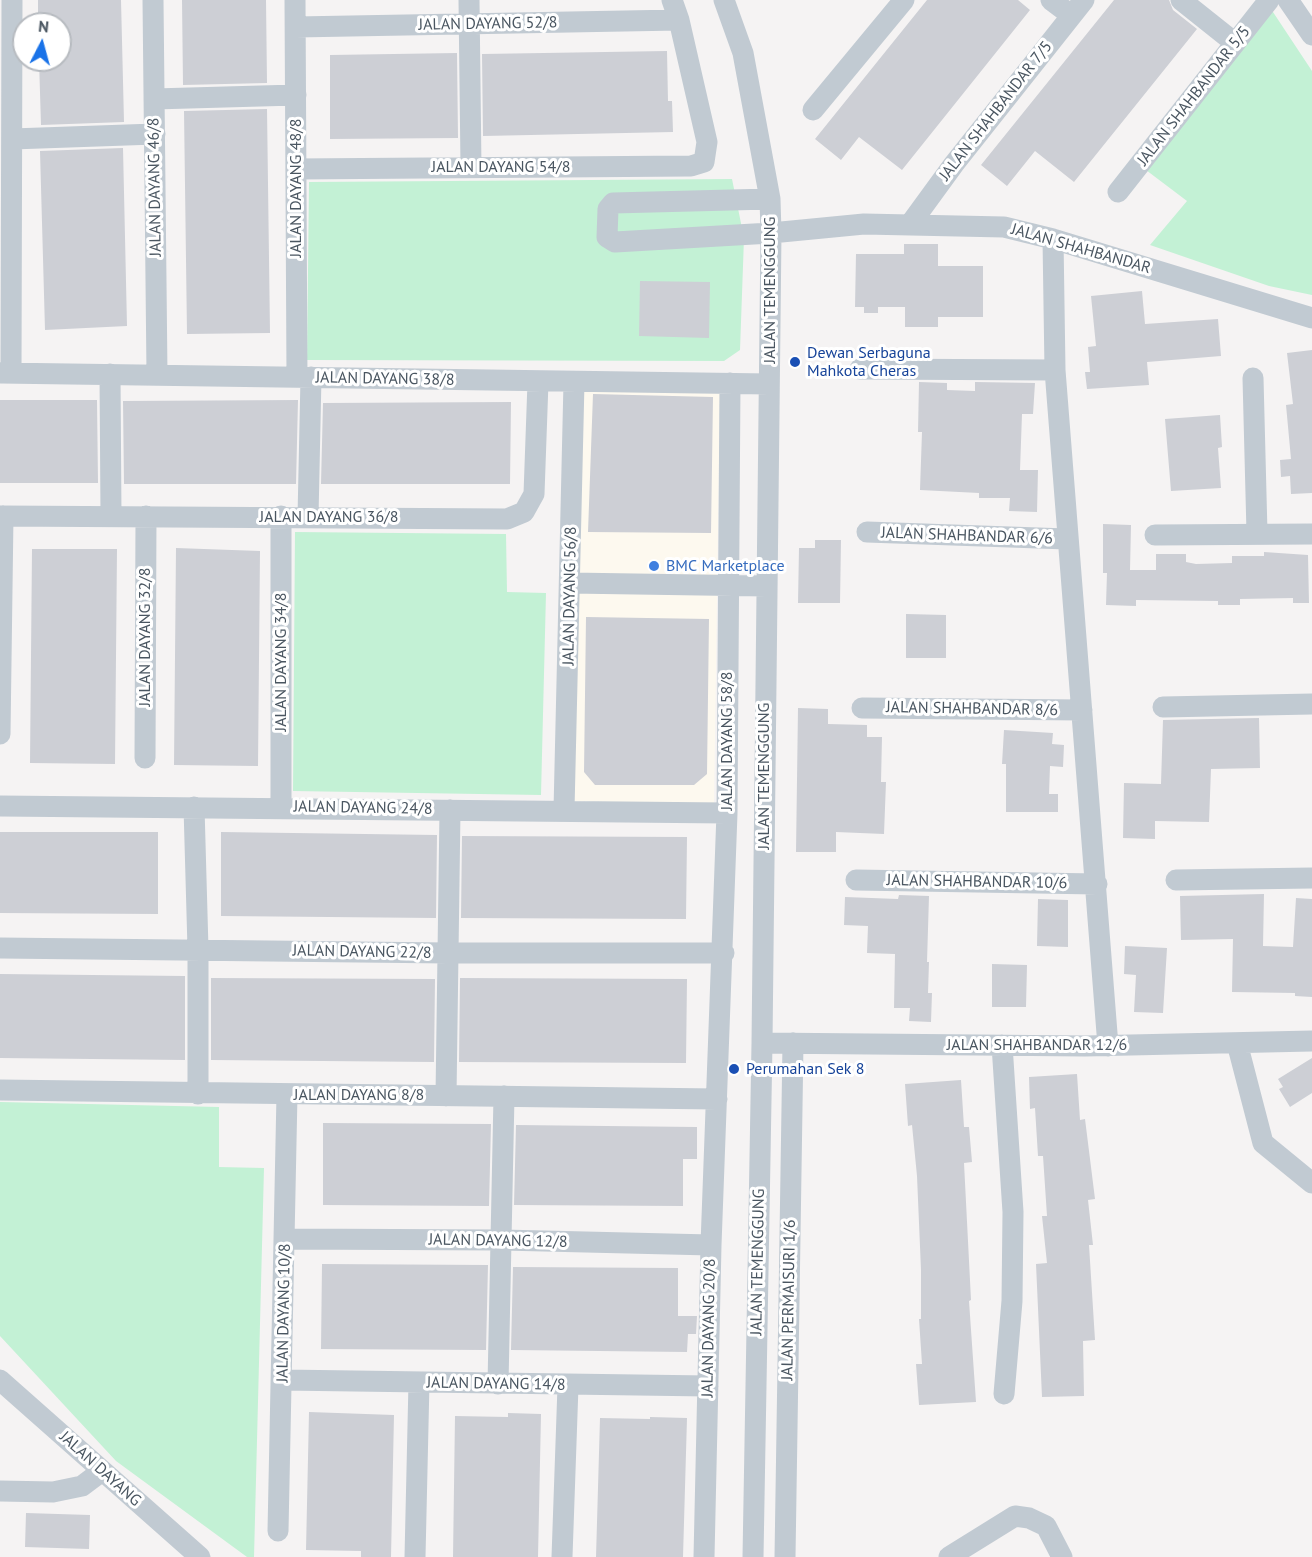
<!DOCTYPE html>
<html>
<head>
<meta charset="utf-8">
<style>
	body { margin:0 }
	#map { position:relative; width:1312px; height:1557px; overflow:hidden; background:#f5f3f3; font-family:"PT Sans",sans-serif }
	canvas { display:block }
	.north { position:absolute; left:12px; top:12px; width:60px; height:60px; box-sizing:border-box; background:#fff; border:2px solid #b7bbc0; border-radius:50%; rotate:6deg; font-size:16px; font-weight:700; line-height:24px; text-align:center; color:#4a5661 }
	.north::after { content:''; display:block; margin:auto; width:21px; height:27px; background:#1a73e8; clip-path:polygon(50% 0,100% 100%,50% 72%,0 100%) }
</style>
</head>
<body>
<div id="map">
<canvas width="1312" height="1557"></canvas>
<div class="north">N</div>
</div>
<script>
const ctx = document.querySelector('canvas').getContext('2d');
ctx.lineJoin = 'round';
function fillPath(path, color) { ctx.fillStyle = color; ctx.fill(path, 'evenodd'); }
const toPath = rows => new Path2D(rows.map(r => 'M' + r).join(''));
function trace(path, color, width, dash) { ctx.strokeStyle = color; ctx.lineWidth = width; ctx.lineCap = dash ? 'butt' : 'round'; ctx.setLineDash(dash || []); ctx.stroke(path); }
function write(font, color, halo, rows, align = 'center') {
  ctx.font = font + ' "PT Sans",sans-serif'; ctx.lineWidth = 6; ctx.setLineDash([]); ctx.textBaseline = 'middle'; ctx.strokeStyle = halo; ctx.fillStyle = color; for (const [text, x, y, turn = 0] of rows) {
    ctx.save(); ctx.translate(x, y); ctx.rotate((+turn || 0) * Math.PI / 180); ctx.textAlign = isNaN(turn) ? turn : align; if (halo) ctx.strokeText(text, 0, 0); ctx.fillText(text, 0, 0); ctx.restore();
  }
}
fillPath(toPath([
	[580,388,720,389,714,805,571,801]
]), '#fdf9ef');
fillPath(toPath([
	[1269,6,1312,71,1312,295,1269,286,1150,245,1187,201,1142,167],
	[732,179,744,238,740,350,724,361,307,360,309,182],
	[295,532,506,534,507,592,546,593,541,795,293,791],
	[0,1102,219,1107,219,1167,264,1168,254,1557,247,1557,116,1461,0,1336]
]), '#c3f1d5');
fillPath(toPath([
	[38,0,121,0,124,122,41,125,39,60,60,60,60,24,38,24],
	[182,0,266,0,267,83,183,85],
	[927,0,1018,0,1030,10,902,170,859,137,841,160,815,139],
	[1114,0,1169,0,1173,10,1197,29,1074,182,1035,151,1007,186,981,165],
	[667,51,668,101,672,101,673,132,483,136,482,54],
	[457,53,458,138,330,139,330,55],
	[267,109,270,333,187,334,184,111],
	[123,148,127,326,45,330,40,151],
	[904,244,938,244,938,266,983,266,983,317,938,317,938,327,905,327,905,307,878,307,878,313,864,313,864,307,855,307,856,254,904,254],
	[640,281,710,282,709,338,639,336],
	[1142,291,1145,324,1218,319,1221,356,1147,362,1149,385,1087,389,1085,372,1090,372,1088,347,1096,346,1091,296],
	[1312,350,1312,493,1291,494,1290,476,1281,477,1280,460,1291,459,1286,405,1293,404,1287,353],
	[919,382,947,383,947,390,975,391,975,382,1035,383,1033,414,1022,414,1020,470,1038,470,1037,512,1009,511,1010,498,979,498,979,493,920,490,922,432,918,432],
	[593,394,713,397,711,533,588,532],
	[0,400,97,400,98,483,0,483],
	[298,400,296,484,124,484,123,401],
	[511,402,510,484,321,484,323,403],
	[1220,415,1222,447,1218,448,1221,488,1171,491,1165,419],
	[1103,524,1131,525,1130,570,1156,570,1156,554,1186,554,1186,562,1196,564,1232,563,1232,556,1264,556,1264,552,1308,555,1309,603,1293,603,1293,598,1240,599,1240,605,1218,605,1218,601,1136,600,1136,606,1106,605,1107,573,1103,573],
	[815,540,841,540,840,603,798,603,799,548,815,548],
	[176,548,260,551,258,766,174,765],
	[32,549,117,549,115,764,30,763],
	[906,614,946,615,946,658,906,658],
	[586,617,709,619,707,774,694,785,595,785,584,772],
	[798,708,828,709,828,724,867,725,867,737,882,737,881,782,886,782,884,834,836,832,836,852,796,852],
	[1259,718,1260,768,1211,769,1209,822,1155,821,1155,839,1123,838,1124,783,1161,784,1163,720],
	[1004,730,1053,733,1052,744,1064,745,1063,767,1050,766,1049,794,1058,794,1058,812,1006,812,1006,764,1002,764],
	[0,832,158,832,158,914,0,913],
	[221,832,437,835,436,918,221,916],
	[462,836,687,837,686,919,461,918],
	[1264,894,1263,946,1293,947,1296,898,1312,899,1312,997,1295,996,1295,993,1232,992,1233,939,1181,940,1180,896],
	[899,895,929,896,927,962,929,962,928,993,932,993,931,1022,909,1021,910,1008,894,1008,895,954,867,953,868,926,844,925,845,897,898,899],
	[1038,899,1068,900,1068,947,1037,946],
	[1125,946,1167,948,1163,1013,1134,1012,1136,975,1124,974],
	[992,964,1027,965,1026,1007,992,1007],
	[0,974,185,976,185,1060,0,1058],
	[211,978,435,979,434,1062,211,1060],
	[460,978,687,979,686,1063,459,1062],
	[1312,1058,1312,1093,1290,1107,1279,1089,1283,1087,1278,1079],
	[1077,1074,1080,1120,1085,1119,1095,1199,1088,1200,1093,1245,1089,1245,1095,1340,1083,1341,1084,1396,1042,1397,1036,1264,1047,1263,1042,1216,1047,1216,1043,1156,1038,1156,1035,1108,1030,1109,1029,1077],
	[961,1080,964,1127,969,1127,972,1162,964,1163,971,1300,969,1301,976,1402,919,1405,916,1364,922,1364,919,1319,921,1319,921,1270,917,1176,912,1125,908,1126,905,1084],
	[323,1123,491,1124,489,1206,323,1205],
	[516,1125,697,1127,697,1159,683,1159,683,1206,514,1205],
	[322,1264,488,1265,486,1350,321,1349],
	[513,1267,678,1268,678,1316,697,1316,696,1334,688,1334,687,1352,511,1350],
	[309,1412,394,1415,391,1557,361,1557,361,1551,306,1550],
	[508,1413,541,1414,538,1557,453,1557,455,1416,508,1417],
	[650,1417,687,1418,683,1557,596,1557,600,1418,650,1419],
	[26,1513,90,1515,89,1549,25,1547]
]), '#cdcfd5');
trace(toPath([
	[153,0,157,374],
	[295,0,297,377],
	[469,0,471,167],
	[724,0,743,53,770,199,771,233,762,1043,753,1557],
	[1051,0,1071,15],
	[1181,0,1235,43],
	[1288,0,1312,35],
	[296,27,679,20],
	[154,99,296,95],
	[813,110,904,0],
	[12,139,155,134],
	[296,169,691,166,704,162,707,142,679,20,672,0],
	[1118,192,1269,0],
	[770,199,613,203,608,209,607,237,615,242,771,233,864,224,1004,227,1053,239,1312,318],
	[911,223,954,164,1084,0],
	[1053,239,1055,370,1108,1046],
	[860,369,1055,370],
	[0,373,769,384],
	[11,373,12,0],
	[110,374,111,516],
	[1253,378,1257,533],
	[0,516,507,519,524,512,534,494,538,382],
	[308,517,311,377],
	[867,532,1067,539],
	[1155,535,1312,534],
	[570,583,766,586],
	[1163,707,1312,704],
	[862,708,1082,710],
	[0,734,3,516],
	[145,758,146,516],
	[0,806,727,813],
	[194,807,198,949,198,1094],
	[281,807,281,516],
	[564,810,574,382],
	[856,880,1097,884],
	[1176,880,1312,878],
	[0,948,448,953,724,953],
	[762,1043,1085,1046,1312,1041],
	[1237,1043,1263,1143,1312,1183],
	[1002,1045,1013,1212,1012,1301,1004,1394],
	[0,1090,717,1099],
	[446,1096,450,810],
	[285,1239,502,1240,711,1245],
	[0,1380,200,1557],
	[283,1380,708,1386],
	[498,1384,504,1096],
	[0,1491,53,1492,82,1486,102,1471],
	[278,1531,287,1094],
	[415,1557,419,1382],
	[562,1557,568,1386],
	[704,1557,711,1245,727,813,730,383],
	[785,1557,793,1043],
	[949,1557,1015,1516,1029,1518,1046,1526,1062,1557]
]), '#c1cad2', 21);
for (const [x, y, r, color] of [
	[795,362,6,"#1a4fb4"],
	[654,566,6,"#3f7fe0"],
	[734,1069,6,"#1a4fb4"]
]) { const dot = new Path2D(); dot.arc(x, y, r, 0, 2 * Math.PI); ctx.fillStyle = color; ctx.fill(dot); trace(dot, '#fff', 2); }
write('16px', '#4a5661', '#fff', [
	["JALAN DAYANG 52/8",488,24,-1],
	["JALAN SHAHBANDAR 5/5",1194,96,-52],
	["JALAN SHAHBANDAR 7/5",996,111,-52],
	["JALAN DAYANG 54/8",501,167],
	["JALAN DAYANG 46/8",155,187,-91],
	["JALAN DAYANG 48/8",296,188,-90],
	["JALAN SHAHBANDAR",1081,249,16],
	["JALAN TEMENGGUNG",770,290,-90],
	["JALAN DAYANG 38/8",385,379,1],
	["JALAN DAYANG 36/8",329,517],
	["JALAN SHAHBANDAR 6/6",967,536,2],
	["JALAN DAYANG 56/8",570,596,-89],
	["JALAN DAYANG 32/8",145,637,-90],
	["JALAN DAYANG 34/8",281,662,-90],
	["JALAN SHAHBANDAR 8/6",972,709,1],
	["JALAN DAYANG 58/8",727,741,-90],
	["JALAN TEMENGGUNG",764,776,-90],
	["JALAN DAYANG 24/8",363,808,1],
	["JALAN SHAHBANDAR 10/6",977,882,1],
	["JALAN DAYANG 22/8",362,952,1],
	["JALAN SHAHBANDAR 12/6",1037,1045],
	["JALAN DAYANG 8/8",359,1095],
	["JALAN DAYANG 12/8",498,1241,1],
	["JALAN TEMENGGUNG",758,1262,-89],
	["JALAN PERMAISURI 1/6",789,1300,-89],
	["JALAN DAYANG 10/8",284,1313,-89],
	["JALAN DAYANG 20/8",709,1328,-89],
	["JALAN DAYANG 14/8",496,1384,1],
	["JALAN DAYANG",100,1469,42]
]);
write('16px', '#164399', '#fff', [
	["Dewan Serbaguna",807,353],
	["Mahkota Cheras",807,371],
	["Perumahan Sek 8",746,1069]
], 'left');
write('16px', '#366cbe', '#fff', [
	["BMC Marketplace",666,566]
], 'left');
</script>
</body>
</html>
